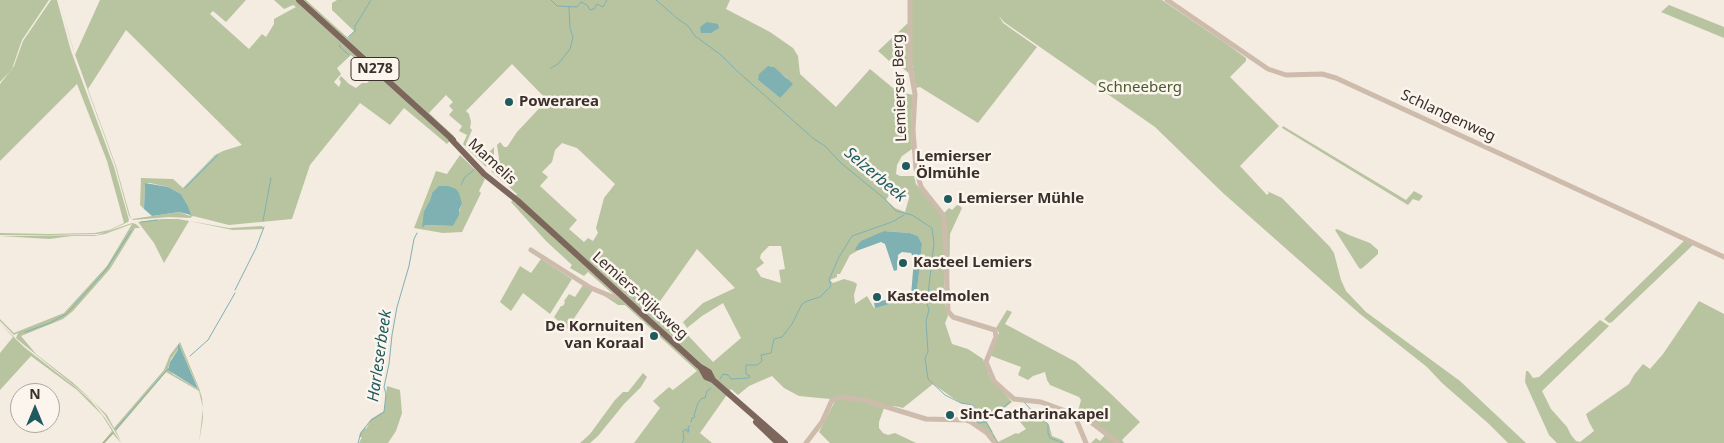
<!DOCTYPE html>
<html>
<head>
<meta charset="utf-8">
<style>
	body { margin:0 }
	#map { position:relative; width:1724px; height:443px; overflow:hidden; background:#f4ebe1; font-family:"Noto Sans",sans-serif }
	canvas { display:block }
	.north { position:absolute; left:10px; top:383px; width:50px; height:50px; box-sizing:border-box; background:#fbf5ee; border:1px solid #aea6a0; border-radius:50%; rotate:0deg; font-size:14px; font-weight:700; line-height:20px; text-align:center; color:#3b302b }
	.north::after { content:''; display:block; margin:auto; width:18px; height:22px; background:#1f5a5e; clip-path:polygon(50% 0,100% 100%,50% 72%,0 100%) }
</style>
</head>
<body>
<div id="map">
<canvas width="1724" height="443"></canvas>
<div class="north">N</div>
</div>
<script>
const ctx = document.querySelector('canvas').getContext('2d');
ctx.lineJoin = 'round';
function fillPath(path, color) { ctx.fillStyle = color; ctx.fill(path, 'evenodd'); }
const toPath = rows => new Path2D(rows.map(r => 'M' + r).join(''));
function trace(path, color, width, dash) { ctx.strokeStyle = color; ctx.lineWidth = width; ctx.lineCap = dash ? 'butt' : 'round'; ctx.setLineDash(dash || []); ctx.stroke(path); }
function write(font, color, halo, rows, align = 'center') {
  ctx.font = font + ' "Noto Sans",sans-serif'; ctx.lineWidth = 5; ctx.setLineDash([]); ctx.textBaseline = 'middle'; ctx.strokeStyle = halo; ctx.fillStyle = color; for (const [text, x, y, turn = 0] of rows) {
    ctx.save(); ctx.translate(x, y); ctx.rotate((+turn || 0) * Math.PI / 180); ctx.textAlign = isNaN(turn) ? turn : align; if (halo) ctx.strokeText(text, 0, 0); ctx.fillText(text, 0, 0); ctx.restore();
  }
}
fillPath(toPath([
	[0,0,49,0,22,40,12,69,0,82],
	[51,0,57,0,71,51,114,167,129,220,128,222,106,232,97,234,49,235,0,235,0,233,48,234,95,233,109,230,124,223,107,161,77,84,0,161,0,84,14,66,23,41],
	[59,0,75,55,100,0,246,0,226,22,213,11,210,14,249,49,262,34,266,37,274,24,274,19,296,7,293,5,284,9,274,0,306,0,348,38,354,31,332,10,332,3,337,0,730,0,726,9,770,32,793,48,798,56,800,74,836,107,870,69,893,88,904,93,913,95,911,121,912,149,902,156,897,165,896,174,900,176,914,176,916,184,943,217,945,305,948,316,945,323,952,344,968,349,983,359,990,378,1012,402,987,422,998,442,1016,433,1018,434,1026,429,1016,417,1030,408,1036,415,1049,425,1052,436,1062,440,1065,443,996,443,976,424,977,414,974,406,972,404,963,404,953,398,933,384,903,408,895,406,884,408,879,422,879,428,883,433,888,435,895,433,916,443,830,443,819,432,834,403,830,399,799,396,784,388,772,376,749,386,738,395,731,389,700,433,712,443,634,443,660,408,653,401,669,387,673,390,697,371,625,305,618,305,600,293,615,296,588,272,584,276,570,268,572,265,546,241,511,202,517,194,491,171,499,158,497,145,500,142,504,147,507,147,517,132,547,100,512,64,466,111,469,114,471,122,470,128,472,130,466,144,483,159,494,147,494,156,486,167,463,144,467,135,459,131,462,126,449,115,453,110,449,106,453,102,446,95,429,113,454,136,447,144,404,108,390,125,360,103,310,165,292,219,229,225,193,216,190,218,169,217,133,220,129,216,115,165,73,49],
	[126,30,242,145,223,151,215,155,183,188,173,179,141,178,140,205,144,209,145,183,150,183,168,187,181,194,188,206,190,216,179,212,132,219,130,216,116,166,88,89],
	[351,55,374,76,367,83,362,83,356,88,349,84,341,76,339,79,341,82,339,87,334,82,341,74,337,68],
	[771,66,787,78,780,98,758,80],
	[562,143,577,148,615,184,604,198,596,228,598,233,593,241,588,238,584,242,569,229,577,220,540,186,548,177,542,172,552,162,555,150],
	[893,189,909,198,905,212,895,208,886,200],
	[884,231,910,233,918,236,922,244,916,298,912,302,894,303,874,308,867,296,855,304,854,295,857,284,854,282,844,279,833,283,830,280,837,277,837,274,840,274,850,255,859,250,854,249],
	[769,246,781,246,785,269,779,270,781,283,761,277,756,269,764,263,760,258,761,254],
	[697,249,735,288,703,303,683,322,687,328,702,316,723,303,741,338,713,362,684,331,656,307],
	[912,0,1162,0,1227,44,1246,58,1246,61,1230,77,1279,126,1240,166,1267,195,1269,193,1267,191,1282,198,1330,247,1334,253,1341,280,1346,291,1366,312,1460,381,1526,443,1508,443,1489,424,1442,383,1427,367,1360,314,1223,193,1155,127,1004,22,999,16,1003,23,1037,47,978,123,920,87,916,88,912,64],
	[1669,5,1724,27,1724,38,1661,12],
	[908,23,910,74,891,59,889,61,887,59,878,51],
	[1283,126,1406,200,1414,191,1423,196,1419,201,1413,199,1408,205,1282,128],
	[460,155,485,179,479,191,481,193,462,232,443,233,414,228,436,171,447,174],
	[432,193,462,204,453,226,425,225,424,211,430,200],
	[958,204,962,208,950,234,949,293,944,213,949,208,952,210],
	[162,219,178,219,229,228,262,226,264,229,233,230,189,221,164,263,154,243,138,222],
	[132,223,136,224,140,228,135,228,134,230,110,269,73,311,63,319,21,336,36,354,72,382,92,400,107,415,114,428,164,370,170,355,180,342,199,388,202,398,203,408,203,418,199,443,203,408,199,391,166,372,116,431,122,443,105,415,93,401,23,344,16,338,18,333,14,335,0,321,0,319,14,333,64,313,107,266,132,224,105,234,94,236,72,236,49,239,0,236,97,235],
	[180,347,198,388,198,389,173,374,168,368,171,359],
	[1337,229,1349,235,1370,243,1378,250,1378,254,1366,265,1361,269,1359,268,1335,230],
	[1685,240,1694,244,1612,322,1609,323,1604,319],
	[541,259,572,279,550,314,523,293,511,311,500,302,520,266,531,273],
	[583,285,593,290,567,329,554,317,561,306,563,306,565,302,564,301,569,294,575,297],
	[1699,301,1724,314,1724,443,1557,443,1549,435,1525,382,1526,371,1528,371,1533,378,1539,377,1600,320,1609,326,1542,391,1551,409,1567,427,1571,435,1576,441,1580,442,1594,431,1589,422,1586,414,1629,384,1634,375,1643,364,1650,369,1663,354],
	[1007,310,1012,312,1005,324,1076,362,1111,394,1140,422,1122,440,1124,443,1091,443,1096,438,1100,441,1105,435,1077,415,1081,400,1079,397,1050,385,1047,380,1045,372,1033,376,1028,380,1018,375,1021,367,989,355,999,333,996,328],
	[0,323,24,347,74,386,91,401,105,418,121,443,113,434,105,443,102,443,112,431,102,415,77,390,31,356,0,390,0,353,13,337],
	[643,373,647,377,641,387,624,404,598,436,590,443,580,443,590,434,615,400,623,392,628,392],
	[387,386,400,390,402,413,396,431,388,443,359,443,362,437,359,437,360,433,365,427,366,429,371,419,384,411]
]), '#b8c4a0');
fillPath(toPath([
	[707,22,718,24,719,28,711,33,701,33,700,28,701,26],
	[768,66,774,67,793,84,780,98,758,80,759,74],
	[145,183,168,187,181,194,188,206,191,215,179,212,152,216,144,209],
	[439,186,448,186,456,189,459,193,462,204,459,210,459,215,453,226,425,225,422,228,424,211,430,200,432,193],
	[884,231,910,233,918,236,922,244,920,264,916,299,912,302,894,303,875,308,874,303,896,297,907,297,911,295,914,259,911,253,902,252,898,255,897,270,894,271,885,244,881,242,859,250,854,250,861,241],
	[178,344,180,347,198,389,168,370,170,362,178,350]
]), '#7fb0b2');
trace(toPath([
	[551,0,557,6,577,7,581,2,587,5,590,10,594,9,597,4,603,7,607,0],
	[656,0,678,19,688,26,695,36,721,55,736,70,814,139,825,146,841,163,885,199,896,211,912,215,932,228,934,243,927,303,929,310,926,321,928,352,925,358,928,379,945,395,961,403,973,405,977,413,977,422,979,423,985,422,1010,402],
	[348,37,355,31,355,26,371,0],
	[340,45,339,46,349,55],
	[551,68,558,64,570,49,573,37,570,28,569,7],
	[482,161,484,159],
	[461,185,465,177,474,170],
	[185,188,218,155],
	[263,221,271,178],
	[141,222,157,220],
	[235,290,256,248,264,227],
	[25,332,50,323,66,314,72,308,105,271,131,231],
	[190,356,208,340,235,293],
	[720,379,723,374,728,375,731,379,749,378,750,376,746,374,746,365,757,365,762,361,761,355,771,353,774,339,782,337,792,324,802,304,807,301,820,297,831,286,829,280,839,257,852,236,892,222,904,215],
	[1024,402,1038,417,1048,424,1048,433,1050,438,1063,443],
	[691,422,692,418,695,417,694,415,698,403,702,398,705,398,707,391,711,388],
	[986,422,992,432],
	[116,429,168,369],
	[993,435,998,443],
	[103,443,113,433],
	[358,443,361,433,370,421,384,412,386,394,384,387,389,364,392,335,397,307,409,266,414,239,417,233],
	[682,443,684,440,683,431,687,429,687,432,689,432,688,427,690,426]
]), '#7fb0b2', 1);
trace(toPath([
	[910,0,910,67,915,94,913,130,916,169,921,187,944,216,948,311,953,317,995,330,996,337,986,362,994,381,1007,393,1014,399,1041,402,1071,413,1076,419,1086,443],
	[1167,0,1268,69,1286,75,1322,74,1336,78,1724,257],
	[531,250,591,288,613,297,620,294],
	[1074,416,1079,416,1091,422,1118,443],
	[806,443,822,422,832,400,841,397,864,400,926,419,966,420,971,422,987,433,995,443]
]), '#cdbbac', 5);
trace(toPath([
	[299,0,453,140],
	[451,139,484,174,518,201,699,366,709,372,713,380],
	[701,368,706,377,713,380,785,443],
	[756,422,778,443]
]), '#7d675c', 6);
for (const [x, y, r, color] of [
	[509,102,5,"#1f5a5e"],
	[906,166,5,"#1f5a5e"],
	[948,199,5,"#1f5a5e"],
	[903,263,5,"#1f5a5e"],
	[877,297,5,"#1f5a5e"],
	[654,336,5,"#1f5a5e"],
	[950,415,5,"#1f5a5e"]
]) { const dot = new Path2D(); dot.arc(x, y, r, 0, 2 * Math.PI); ctx.fillStyle = color; ctx.fill(dot); trace(dot, '#fbf5ee', 2); }
for (const [x, y, w] of [
	[375,69,48]
]) { const box = new Path2D(); box.roundRect(x - w / 2, y - 11.5, w, 23, 4); ctx.fillStyle = '#fbf5ee'; ctx.fill(box); trace(box, '#3b302b', 1); }
write('bold 14px', '#3b302b', null, [
	["N278",375,69]
]);
write('15px', '#3b302b', '#fbf5ee', [
	["Lemierser Berg",900,88,-92],
	["Schlangenweg",1448,116,25],
	["Mamelis",492,162,43],
	["Lemiers-Rijksweg",640,296,42]
]);
write('15px', '#4a5a2e', '#fbf5ee', [
	["Schneeberg",1140,88]
]);
write('bold 15px', '#3b302b', '#fbf5ee', [
	["Powerarea",519,102],
	["Lemierser",916,157],
	["Ölmühle",916,174],
	["Lemierser Mühle",958,199],
	["Kasteel Lemiers",913,263],
	["Kasteelmolen",887,297],
	["De Kornuiten",644,327,"right"],
	["van Koraal",644,344,"right"],
	["Sint-Catharinakapel",960,415]
], 'left');
write('italic 16px', '#1f5a5e', '#fbf5ee', [
	["Selzerbeek",875,175,40],
	["Harleserbeek",380,356,-82]
]);
</script>
</body>
</html>
